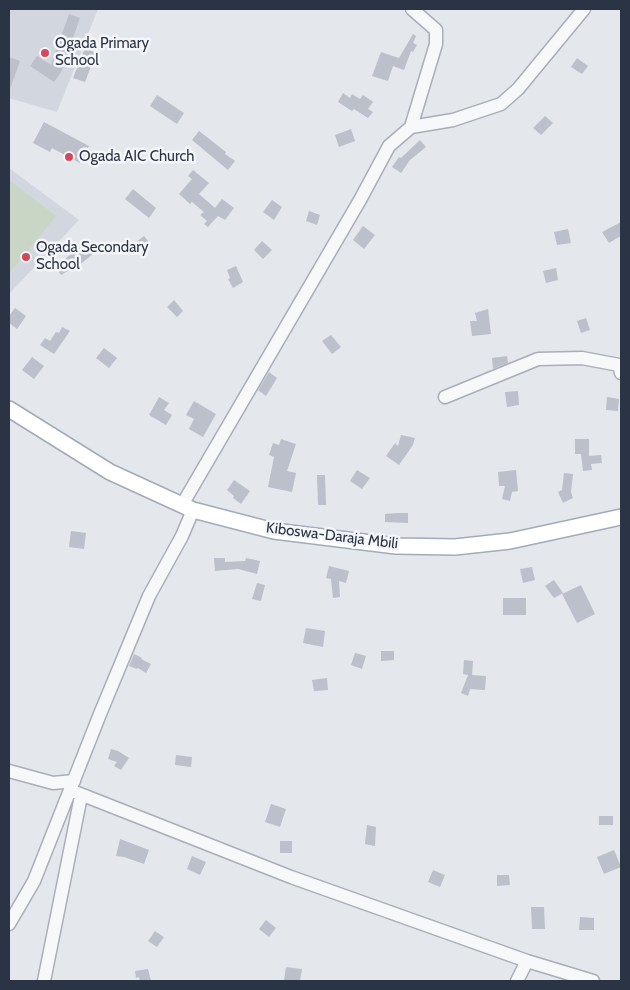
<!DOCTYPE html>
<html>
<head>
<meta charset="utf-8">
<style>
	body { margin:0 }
	#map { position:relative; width:630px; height:990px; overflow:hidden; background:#e4e7ec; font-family:Cabin,sans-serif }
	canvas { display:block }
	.frame { position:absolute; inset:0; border:10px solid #2b3445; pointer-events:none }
</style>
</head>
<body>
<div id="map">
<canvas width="630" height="990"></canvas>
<div class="frame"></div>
</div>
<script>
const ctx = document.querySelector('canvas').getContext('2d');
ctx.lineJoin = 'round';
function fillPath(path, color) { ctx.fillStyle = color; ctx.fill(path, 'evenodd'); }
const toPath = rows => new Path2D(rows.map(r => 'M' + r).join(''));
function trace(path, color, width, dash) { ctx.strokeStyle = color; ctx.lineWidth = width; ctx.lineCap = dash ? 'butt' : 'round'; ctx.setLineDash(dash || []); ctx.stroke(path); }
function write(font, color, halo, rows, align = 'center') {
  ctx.font = font + ' Cabin,sans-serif'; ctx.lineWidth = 5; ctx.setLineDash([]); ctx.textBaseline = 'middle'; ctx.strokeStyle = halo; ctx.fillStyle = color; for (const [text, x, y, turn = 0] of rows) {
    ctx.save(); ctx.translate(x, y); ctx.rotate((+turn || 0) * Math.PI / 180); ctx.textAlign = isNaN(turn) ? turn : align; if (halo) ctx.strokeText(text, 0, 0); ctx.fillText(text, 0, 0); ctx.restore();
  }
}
fillPath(toPath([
	[9,9,98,9,57,112,9,98],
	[9,168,79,220,9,294]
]), '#d2d6de');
fillPath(toPath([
	[9,180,56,216,9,274]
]), '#c9d6c5');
fillPath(toPath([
	[69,14,80,18,61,72,54,82,30,66,37,56,51,65],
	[413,34,416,36,413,43,417,45,413,52,411,51,404,70,393,66,388,81,372,76,381,52,399,58],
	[85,48,96,53,85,82,73,78],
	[9,57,20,61,10,89,9,89],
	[577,58,588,66,582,74,571,67],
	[343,93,350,98,352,94,360,99,363,95,373,102,368,109,373,112,368,118,354,109,352,111,338,102],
	[157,95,184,113,177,124,150,106],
	[545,116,553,123,541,135,533,128],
	[44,122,89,146,80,163,52,148,50,152,33,143],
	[351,129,355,141,339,147,335,135],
	[199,131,226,152,225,154,235,161,228,170,192,140],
	[420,140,426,147,410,160,401,173,392,167,399,157,401,158],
	[193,170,209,183,199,194,215,208,222,199,234,208,225,220,218,216,208,227,204,224,207,221,200,215,204,212,192,202,190,204,179,194,192,179,188,176],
	[133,189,156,208,149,218,125,199],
	[272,200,282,207,274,220,263,212],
	[309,211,320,215,317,225,306,221],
	[621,222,621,236,609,243,602,232],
	[363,226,375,235,364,249,353,240],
	[568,229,571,243,557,245,554,232],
	[144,236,151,245,141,252,135,243],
	[262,241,272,250,263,259,254,250],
	[84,245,92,255,78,266,77,265,61,275,55,266],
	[236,266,243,282,233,288,228,279,230,278,227,270],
	[556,268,558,280,546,283,543,271],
	[174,300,183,311,177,317,167,307],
	[15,308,26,316,17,329,9,323,9,316],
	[488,309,491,334,472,336,470,321,477,321,475,313],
	[586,318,590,330,581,333,577,321],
	[62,327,70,331,54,354,40,345,45,338,50,341,56,332,59,333],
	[331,335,341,347,332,354,322,341],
	[104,348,117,358,109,368,96,358],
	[507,356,508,363,493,369,492,358],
	[32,357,44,366,34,379,22,370],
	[269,372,277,378,266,396,258,390],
	[518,391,519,405,507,407,505,392],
	[159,397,169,403,164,410,172,415,166,425,149,415],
	[607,397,619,399,618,411,606,410],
	[194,401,216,414,203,437,189,429,194,419,186,415],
	[401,435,415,438,413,445,399,465,386,456,395,443,398,446],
	[281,439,296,444,287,471,296,473,292,492,268,487,274,457,269,455,273,443,279,445],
	[575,439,589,439,589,456,601,455,602,463,591,464,592,470,583,471,581,454,575,454],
	[357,470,370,478,362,489,350,481],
	[516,470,518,491,512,492,510,501,502,499,505,486,499,486,498,472],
	[564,473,573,474,571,492,573,498,563,503,558,492,562,490],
	[317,475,325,475,326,505,318,505],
	[234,480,250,491,241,504,233,498,234,496,227,490],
	[397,513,408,513,408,523,385,522,385,514],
	[71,531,86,533,84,549,69,547],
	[214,558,225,558,225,562,245,561,246,558,260,561,257,574,238,569,215,571],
	[329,566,349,571,346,583,339,581,340,597,333,598,331,579,326,578],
	[532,567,535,580,523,583,520,569],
	[554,580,563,593,554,598,545,586],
	[257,583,265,585,261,601,252,599],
	[581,585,595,614,577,623,562,594],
	[503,598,526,598,526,615,503,615],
	[306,628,325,631,323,647,303,643],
	[381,651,394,651,394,660,381,661],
	[355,653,366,656,362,669,351,665],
	[134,654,142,658,141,659,151,664,146,673,138,668,137,669,129,666],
	[464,660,473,661,472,675,486,676,485,690,470,689,468,696,461,693,468,675,463,674],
	[327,678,328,690,314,691,312,680],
	[111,749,118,751,129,758,121,770,114,766,117,762,108,759],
	[176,755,192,757,191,767,175,765],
	[271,804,286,809,280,827,265,822],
	[599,816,613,816,613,825,599,825],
	[367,825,376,827,375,846,365,844],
	[120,839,149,850,144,864,124,857,116,856],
	[280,841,292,841,292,853,280,853],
	[614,850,621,867,604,874,597,857],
	[192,856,206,862,200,875,187,869],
	[433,870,445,875,440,887,428,882],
	[497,875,509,875,510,885,497,886],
	[531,907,544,907,545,929,532,929],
	[580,917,594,918,594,930,579,930],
	[266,920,276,928,269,937,259,929],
	[155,931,164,937,157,947,148,941],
	[286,967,302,969,300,981,284,980],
	[148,969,151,981,140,981,139,977,136,978,135,971]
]), '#bbc0ca');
const minor = toPath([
	[411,127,436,44,436,30,412,9],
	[445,397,538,359,582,358,619,365,621,373],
	[182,505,360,200,389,146,411,127,453,120,501,104,518,89,584,9],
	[9,771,53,783,74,781],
	[70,790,291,877,527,961],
	[9,924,34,881,100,714,149,596,182,536,193,510],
	[44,981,80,801],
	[517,981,527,961,593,981]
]);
const major = toPath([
	[9,409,110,472,193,510,274,531,396,546,455,547,510,541,621,517]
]);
trace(minor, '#a9aeb7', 15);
trace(major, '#a3abb8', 18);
trace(minor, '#f7f8fa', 12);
trace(major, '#fff', 15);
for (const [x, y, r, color] of [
	[45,53,5,"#d1495b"],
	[69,157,5,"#d1495b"],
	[26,257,5,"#d1495b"]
]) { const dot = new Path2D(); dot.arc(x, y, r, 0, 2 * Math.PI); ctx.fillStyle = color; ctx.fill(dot); trace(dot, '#f4f6f9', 2); }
write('15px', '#2b3445', '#f4f6f9', [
	["Ogada Primary",55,44],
	["School",55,61],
	["Ogada AIC Church",79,157],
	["Ogada Secondary",36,248],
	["School",36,265]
], 'left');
write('15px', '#2b3445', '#f4f6f9', [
	["Kiboswa-Daraja Mbili",332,536,7]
]);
</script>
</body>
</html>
